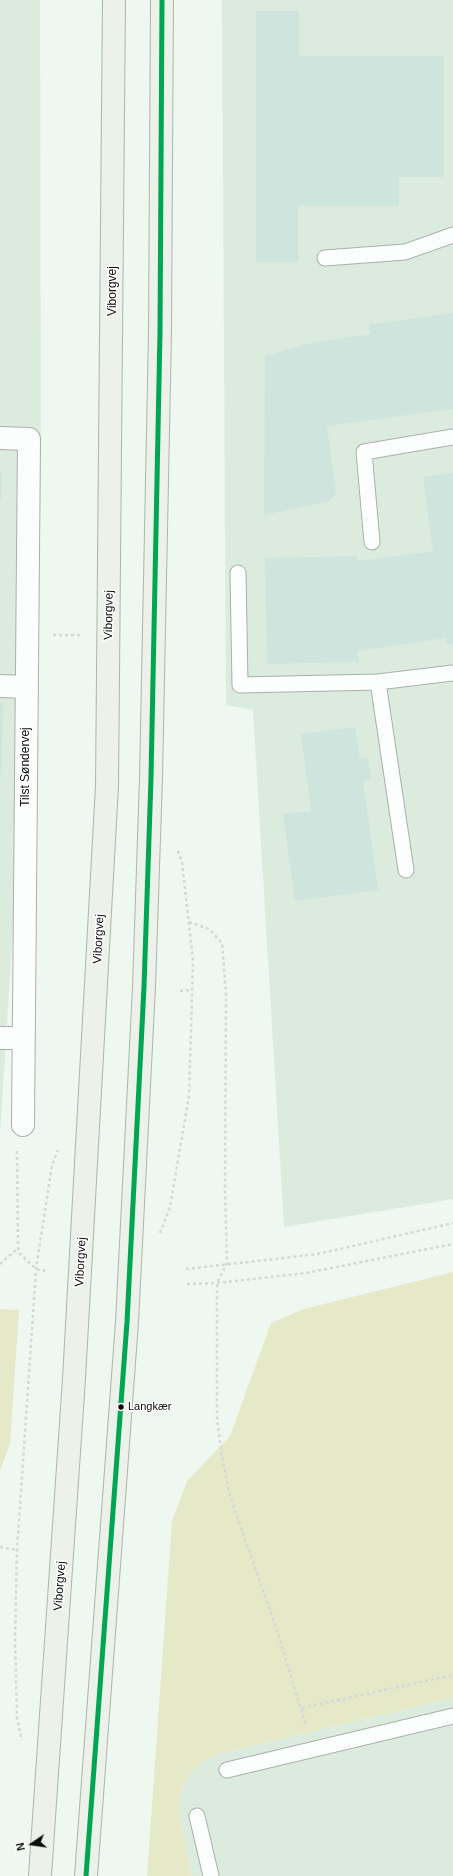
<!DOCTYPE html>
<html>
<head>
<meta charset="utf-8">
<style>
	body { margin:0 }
	#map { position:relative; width:453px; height:1876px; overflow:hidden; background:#eef7f0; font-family:Arial,sans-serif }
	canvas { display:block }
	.north { position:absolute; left:12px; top:1824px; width:40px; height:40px; -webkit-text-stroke:3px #fff; paint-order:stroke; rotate:257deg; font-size:11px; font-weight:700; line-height:16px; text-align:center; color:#080d09 }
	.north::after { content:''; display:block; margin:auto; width:14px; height:18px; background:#080d09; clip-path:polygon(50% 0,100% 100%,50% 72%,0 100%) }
</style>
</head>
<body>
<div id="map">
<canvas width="453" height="1876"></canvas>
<div class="north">N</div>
</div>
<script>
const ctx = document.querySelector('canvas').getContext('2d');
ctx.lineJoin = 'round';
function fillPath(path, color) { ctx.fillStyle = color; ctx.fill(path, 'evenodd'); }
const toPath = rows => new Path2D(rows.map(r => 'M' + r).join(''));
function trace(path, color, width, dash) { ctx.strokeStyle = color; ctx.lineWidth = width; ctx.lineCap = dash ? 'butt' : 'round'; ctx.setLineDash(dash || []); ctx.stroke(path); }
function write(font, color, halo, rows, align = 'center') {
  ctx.font = font + ' Arial,sans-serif'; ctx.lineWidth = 3; ctx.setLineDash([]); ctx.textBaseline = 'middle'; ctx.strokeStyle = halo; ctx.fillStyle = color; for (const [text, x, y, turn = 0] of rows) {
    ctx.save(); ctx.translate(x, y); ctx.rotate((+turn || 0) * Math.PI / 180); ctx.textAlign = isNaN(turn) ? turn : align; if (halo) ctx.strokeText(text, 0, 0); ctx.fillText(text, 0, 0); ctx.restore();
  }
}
fillPath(toPath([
	[0,0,40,0,41,487,0,1134],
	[222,0,453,0,453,1199,284,1227,253,710,226,705],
	[453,1698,453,1876,192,1876,179,1815,179,1800,183,1786,190,1774,203,1761,217,1754]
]), '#dbecdf');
fillPath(toPath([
	[453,1272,453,1698,217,1754,203,1761,190,1774,183,1786,179,1800,179,1815,192,1876,147,1876,172,1521,187,1481,230,1436,271,1323,304,1309],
	[0,1309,19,1310,10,1444,0,1471]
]), '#e6e9c8');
fillPath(toPath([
	[256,11,299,11,299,56,444,56,444,177,399,177,399,206,298,206,298,262,256,262],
	[453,313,453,409,327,426,336,493,330,501,264,515,265,356,315,342,370,334,369,325],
	[0,471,2,471,1,499,0,499],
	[453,473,453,644,447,645,446,638,358,651,359,662,267,664,265,558,357,556,357,561,433,551,423,477],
	[0,702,3,702,1,778,0,778],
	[355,727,360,759,368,758,371,779,363,781,378,890,295,901,283,814,311,811,301,734]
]), '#cfe4dd');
const service = toPath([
	[325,258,405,252,453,235],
	[372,542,364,452,453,437],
	[238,573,240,685,378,682,453,673],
	[378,682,406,870],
	[227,1770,453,1716],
	[197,1816,211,1876]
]);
const minor = toPath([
	[0,438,29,439,23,1125],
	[0,686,26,687],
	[0,1038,23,1038]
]);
const primary = toPath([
	[40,1876,74,1379,107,786,114,0],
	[86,1876,127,1322,144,987,151,778,160,332,162,0]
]);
trace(service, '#a9b0ab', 17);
trace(minor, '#a9b0ab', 24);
trace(primary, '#acb7a7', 24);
trace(toPath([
	[53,635,82,635],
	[189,922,209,929,222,943,226,994,225,1189,227,1263,217,1283,217,1420,222,1456,230,1496,277,1630,306,1726],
	[180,991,192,990],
	[17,1151,18,1248,20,1254,36,1269,47,1271],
	[160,1233,170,1207,189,1096,193,961,182,862,177,849],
	[0,1264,18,1248],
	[186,1269,318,1254,453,1223],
	[187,1284,217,1283,306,1273,453,1244],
	[0,1547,17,1550],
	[302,1708,453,1675],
	[21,1737,17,1718,15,1640,17,1550,36,1269,52,1165,58,1150]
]), '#d5d8d6', 2.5, [3, 3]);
trace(service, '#fcfefd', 15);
trace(minor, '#fcfefd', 22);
trace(primary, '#ecf1e9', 22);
trace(toPath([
	[86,1876,127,1322,144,987,151,778,160,332,162,0]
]), '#00a651', 5);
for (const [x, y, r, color] of [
	[121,1407,3.5,"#080d09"]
]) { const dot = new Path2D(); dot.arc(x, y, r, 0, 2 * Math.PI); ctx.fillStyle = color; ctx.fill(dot); trace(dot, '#fff', 1.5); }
write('11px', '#080d09', '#fff', [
	["Langkær",128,1407]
], 'left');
write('12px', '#080d09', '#fff', [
	["Viborgvej",113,291,-90],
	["Viborgvej",109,615,-89],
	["Tilst Søndervej",26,767,-90],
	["Viborgvej",99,939,-87],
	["Viborgvej",81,1262,-87],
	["Viborgvej",60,1586,-86]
]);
</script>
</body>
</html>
